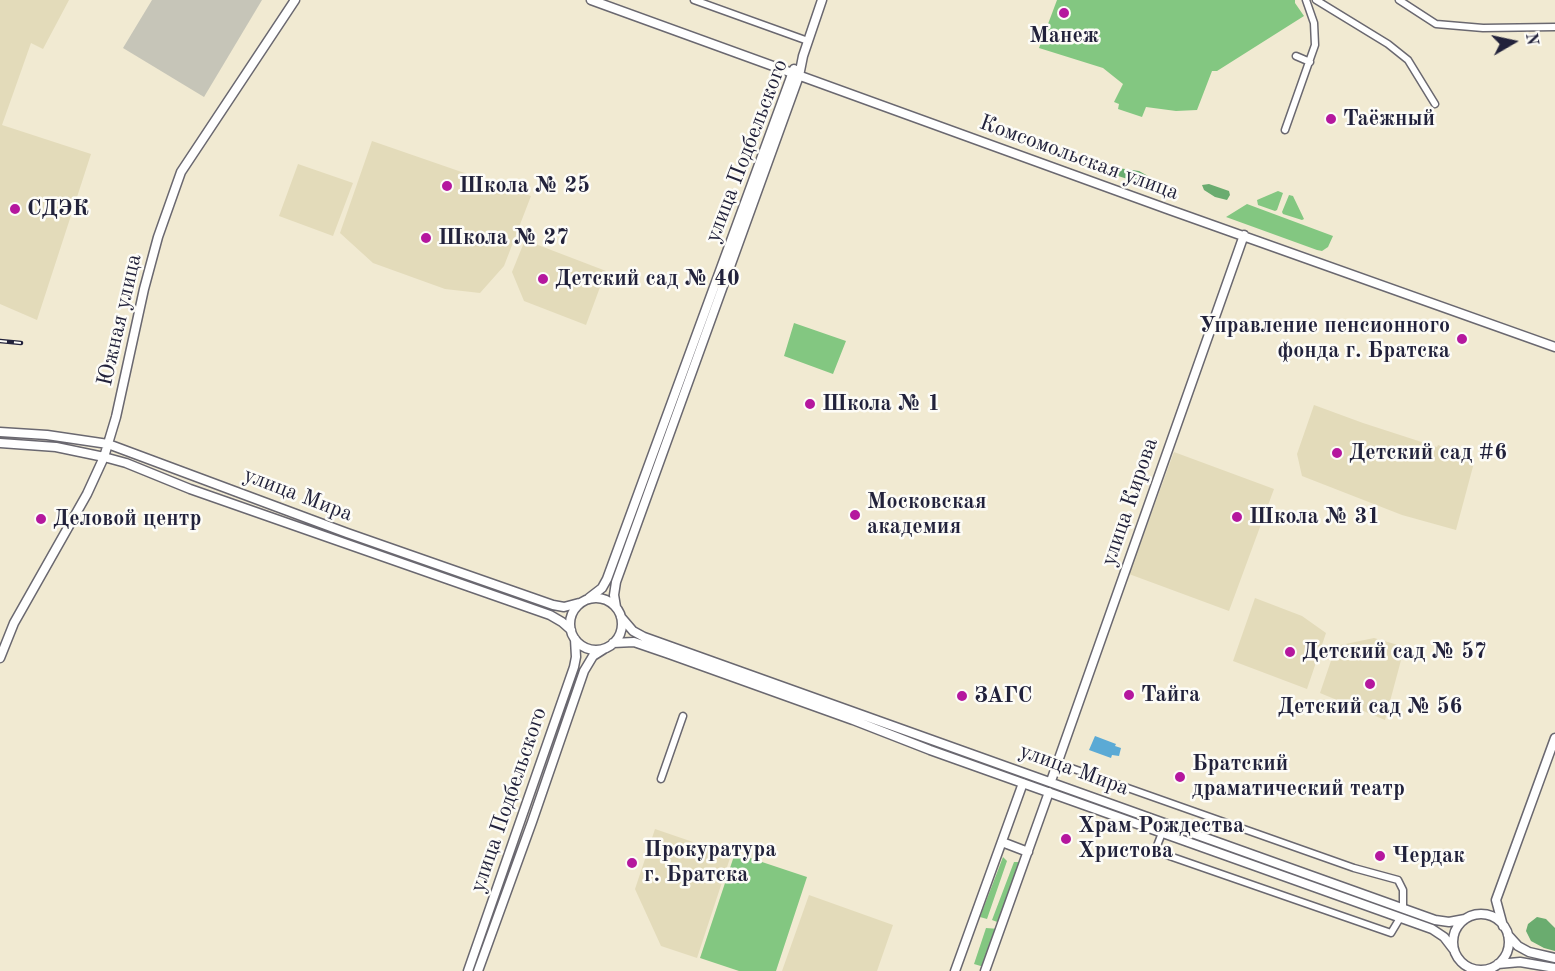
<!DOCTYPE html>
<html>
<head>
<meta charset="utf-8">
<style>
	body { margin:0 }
	#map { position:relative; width:1555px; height:971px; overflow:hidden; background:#f1ead2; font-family:"Old Standard TT",serif }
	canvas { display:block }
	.north { position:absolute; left:1483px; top:12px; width:60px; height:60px; -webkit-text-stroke:4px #fdfcf7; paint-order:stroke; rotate:81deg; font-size:16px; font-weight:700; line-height:24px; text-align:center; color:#22223b }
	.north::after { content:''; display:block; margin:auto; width:21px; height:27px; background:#22223b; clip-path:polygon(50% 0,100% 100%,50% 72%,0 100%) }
</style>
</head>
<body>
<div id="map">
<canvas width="1555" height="971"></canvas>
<div class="north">N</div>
</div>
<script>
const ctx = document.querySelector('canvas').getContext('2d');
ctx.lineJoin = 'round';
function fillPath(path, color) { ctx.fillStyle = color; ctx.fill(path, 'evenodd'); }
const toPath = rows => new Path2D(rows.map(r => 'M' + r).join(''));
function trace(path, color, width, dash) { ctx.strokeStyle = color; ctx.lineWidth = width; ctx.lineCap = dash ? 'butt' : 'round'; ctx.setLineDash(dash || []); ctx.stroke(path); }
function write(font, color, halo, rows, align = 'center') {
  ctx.font = font + ' "Old Standard TT",serif'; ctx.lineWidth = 5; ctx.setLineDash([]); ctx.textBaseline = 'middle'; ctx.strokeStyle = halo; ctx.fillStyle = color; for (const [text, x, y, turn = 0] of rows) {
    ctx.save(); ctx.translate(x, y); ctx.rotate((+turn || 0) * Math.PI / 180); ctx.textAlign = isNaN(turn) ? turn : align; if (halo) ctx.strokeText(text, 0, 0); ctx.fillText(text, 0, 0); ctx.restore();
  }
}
fillPath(toPath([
	[0,0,69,0,43,49,31,43,2,125,91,154,37,320,0,304],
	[372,141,531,196,504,266,480,293,445,289,373,263,340,233],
	[298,164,353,183,333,236,279,216],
	[525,240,606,271,586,325,524,301,512,272],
	[1314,405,1363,423,1437,447,1438,445,1475,459,1456,530,1402,515,1302,476,1297,454],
	[1174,452,1274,489,1229,611,1129,574],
	[1255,598,1302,616,1326,633,1307,689,1233,661],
	[1374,638,1398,645,1404,649,1385,720,1320,693,1336,646],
	[655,829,731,855,697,958,661,946,635,889],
	[809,895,893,925,877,971,782,971]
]), '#e3dbba');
fillPath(toPath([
	[152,0,262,0,204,97,123,48]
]), '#c6c5b8');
fillPath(toPath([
	[1057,0,1295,0,1295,3,1304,16,1217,71,1212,71,1197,110,1176,111,1146,107,1142,117,1118,109,1119,104,1114,102,1123,84,1103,68,1039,48],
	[1278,191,1283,193,1277,210,1275,211,1258,205,1257,200],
	[1289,195,1293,196,1304,219,1302,220,1283,214,1282,212],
	[1247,204,1333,236,1328,247,1322,251,1317,250,1226,217],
	[794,323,846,341,833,374,784,356],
	[735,853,807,877,776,971,739,971,700,958],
	[1003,857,1007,861,987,919,980,917],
	[1014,862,1022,862,1000,923,992,920],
	[986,928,999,929,984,967,974,964]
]), '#83c781');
fillPath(toPath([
	[1104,166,1139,171,1148,176,1147,182,1140,183,1115,175,1105,170],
	[1209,184,1229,191,1230,195,1227,200,1215,197,1204,190,1202,185],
	[1537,917,1546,919,1555,928,1555,951,1544,948,1531,941,1526,931,1528,924]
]), '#6aac6f');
fillPath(toPath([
	[1095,736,1116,744,1115,746,1121,748,1119,756,1112,755,1111,758,1089,750]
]), '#5baad5');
const street = toPath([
	[694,0,808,41],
	[1316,0,1388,44,1408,60,1435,104],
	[1399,0,1436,24,1483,28,1555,27],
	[1296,56,1310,62],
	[1285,130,1315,45,1314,23,1306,0],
	[1057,763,1354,868,1398,880,1403,890,1403,908],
	[661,779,683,716],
	[1162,833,1155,851,1391,933,1400,918]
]);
const secondary = toPath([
	[591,0,1170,210,1555,347],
	[0,432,47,435,108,444,347,533,553,605,564,607,579,603],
	[0,443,56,447,104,457,126,463,190,489,550,615,562,622,571,630],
	'570 624a26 26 0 1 1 52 0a26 26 0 1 1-52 0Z',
	[589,598,602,588,607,579,794,69],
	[616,607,614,595,616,582,799,76,803,56,822,0],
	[621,617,633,631,644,637,1435,920,1449,922,1465,919],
	[613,643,634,642,669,654,853,720,930,750,1432,929,1444,937,1454,950],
	[0,658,14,623,87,494,104,457,116,417,144,289,158,237,181,172,295,0],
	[1051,781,1244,235],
	[1002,842,1028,852],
	'1453 942a28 28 0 1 1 56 0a28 28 0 1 1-56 0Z',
	[1503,926,1496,900,1555,738],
	[1508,935,1518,946,1529,952,1555,958],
	[1498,964,1520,962,1555,968],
	[468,971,574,667,576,657,575,639],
	[478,971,532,822,584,671,593,656,604,649],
	[955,971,1023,783],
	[985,971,1049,792]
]);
trace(street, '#6a6870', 9);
trace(secondary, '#6a6870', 11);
trace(street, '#fff', 6);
trace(secondary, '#fff', 8);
const rail = toPath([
	[0,341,21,343]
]);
trace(rail, '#22223b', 4.5);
trace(rail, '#fdfcf7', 2, [7]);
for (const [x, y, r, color] of [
	[1064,13,6,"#b5179e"],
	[1331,119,6,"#b5179e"],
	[447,186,6,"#b5179e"],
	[15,209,6,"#b5179e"],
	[426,238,6,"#b5179e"],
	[543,279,6,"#b5179e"],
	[1462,339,6,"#b5179e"],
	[810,404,6,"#b5179e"],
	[1337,453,6,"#b5179e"],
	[855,515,6,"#b5179e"],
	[1237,517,6,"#b5179e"],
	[41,519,6,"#b5179e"],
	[1290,652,6,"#b5179e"],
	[1370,684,6,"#b5179e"],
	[1129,695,6,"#b5179e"],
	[962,696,6,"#b5179e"],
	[1180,777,6,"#b5179e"],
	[1066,839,6,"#b5179e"],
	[1380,856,6,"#b5179e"],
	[632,863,6,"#b5179e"]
]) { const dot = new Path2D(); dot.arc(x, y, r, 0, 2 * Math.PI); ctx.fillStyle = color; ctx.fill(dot); trace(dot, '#fdfcf7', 2); }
write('bold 22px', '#22223b', '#fdfcf7', [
	["Манеж",1064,36,"center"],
	["Таёжный",1343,119],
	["Школа № 25",459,186],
	["СДЭК",27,209],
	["Школа № 27",438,238],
	["Детский сад № 40",555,279],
	["Управление пенсионного",1450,326,"right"],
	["фонда г. Братска",1450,351,"right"],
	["Школа № 1",822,404],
	["Детский сад #6",1349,453],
	["Московская",867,502],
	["академия",867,527],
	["Школа № 31",1249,517],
	["Деловой центр",53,519],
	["Детский сад № 57",1302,652],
	["Тайга",1141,695],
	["ЗАГС",974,696],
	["Детский сад № 56",1370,707,"center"],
	["Братский",1192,764],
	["драматический театр",1192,789],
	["Храм Рождества",1078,826],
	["Христова",1078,851],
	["Прокуратура",644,850],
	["г. Братска",644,875],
	["Чердак",1392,856]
], 'left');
write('22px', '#22223b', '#fdfcf7', [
	["улица Подбельского",747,151,-69],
	["Комсомольская улица",1079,158,20],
	["Южная улица",120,320,-77],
	["улица Мира",298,495,21],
	["улица Кирова",1130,502,-71],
	["улица Мира",1074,770,20],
	["улица Подбельского",509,800,-71]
]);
</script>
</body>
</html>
